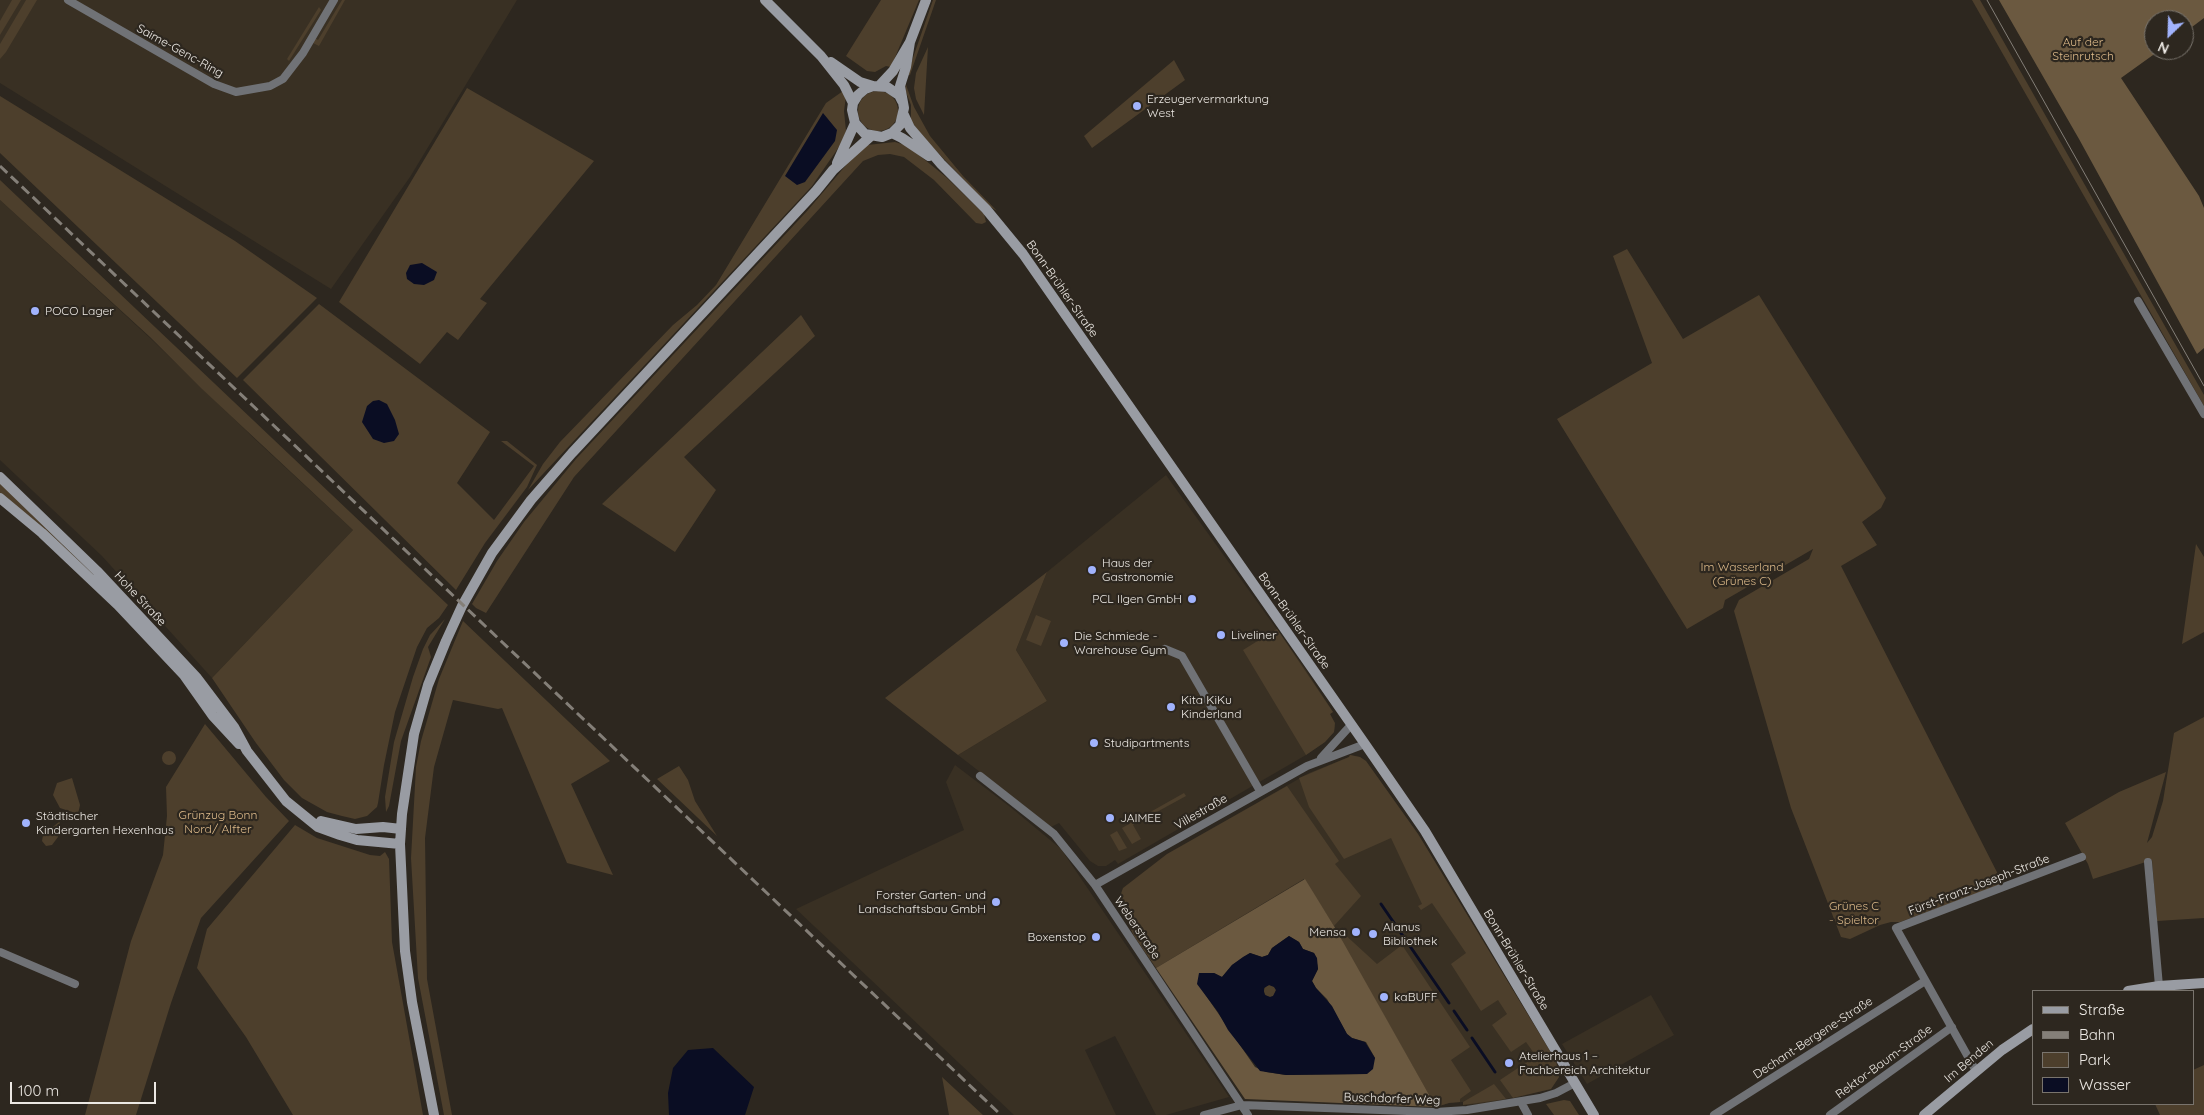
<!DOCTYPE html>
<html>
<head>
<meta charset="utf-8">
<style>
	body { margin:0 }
	#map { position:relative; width:2204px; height:1115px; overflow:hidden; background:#2d271f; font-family:Quicksand,sans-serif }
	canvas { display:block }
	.legend { position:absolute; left:2032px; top:990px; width:162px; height:115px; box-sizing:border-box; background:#2d271f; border:1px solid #79746d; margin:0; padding:6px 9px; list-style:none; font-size:15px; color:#ece8e3 }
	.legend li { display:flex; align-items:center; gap:10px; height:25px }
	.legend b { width:25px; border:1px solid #79746d }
	.north { position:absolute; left:2144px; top:10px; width:50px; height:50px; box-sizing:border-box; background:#2d271f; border:1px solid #79746d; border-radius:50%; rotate:204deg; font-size:14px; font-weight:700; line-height:20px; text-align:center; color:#ece8e3 }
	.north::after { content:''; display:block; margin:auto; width:18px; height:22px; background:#a1b3fd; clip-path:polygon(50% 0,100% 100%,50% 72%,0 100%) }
	.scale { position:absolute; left:10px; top:1082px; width:146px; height:22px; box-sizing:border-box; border:2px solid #ece8e3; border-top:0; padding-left:6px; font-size:15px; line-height:18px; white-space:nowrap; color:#ece8e3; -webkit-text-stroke:4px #2d271f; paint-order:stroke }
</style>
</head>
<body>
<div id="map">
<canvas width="2204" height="1115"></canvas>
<ul class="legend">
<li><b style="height:6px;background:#999ca3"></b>Straße</li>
<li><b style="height:6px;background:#847f78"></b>Bahn</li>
<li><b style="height:14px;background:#4d3f2c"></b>Park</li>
<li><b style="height:14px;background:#0a0d23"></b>Wasser</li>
</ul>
<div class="north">N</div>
<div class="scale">100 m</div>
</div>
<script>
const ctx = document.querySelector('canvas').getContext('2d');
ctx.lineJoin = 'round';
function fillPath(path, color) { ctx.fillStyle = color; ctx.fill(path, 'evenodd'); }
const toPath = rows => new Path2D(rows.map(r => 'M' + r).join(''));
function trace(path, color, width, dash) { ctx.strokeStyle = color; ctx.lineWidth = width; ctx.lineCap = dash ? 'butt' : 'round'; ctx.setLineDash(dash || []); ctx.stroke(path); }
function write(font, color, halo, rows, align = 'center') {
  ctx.font = font + ' Quicksand,sans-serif'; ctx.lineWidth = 4.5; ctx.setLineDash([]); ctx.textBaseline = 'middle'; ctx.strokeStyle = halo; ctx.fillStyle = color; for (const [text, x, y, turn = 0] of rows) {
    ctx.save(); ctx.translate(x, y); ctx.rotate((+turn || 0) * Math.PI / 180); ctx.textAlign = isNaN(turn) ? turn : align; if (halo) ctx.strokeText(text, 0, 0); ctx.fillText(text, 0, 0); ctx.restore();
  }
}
fillPath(toPath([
	[0,0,517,0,410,177,331,289,0,83],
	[0,200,149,337,259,443,353,530,212,678,102,556,0,460],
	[1166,475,1304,667,1333,712,1330,714,1335,726,1334,732,1325,742,1306,755,1118,864,1115,860,1106,866,1098,866,1090,861,1059,823,1051,827,958,755,1047,701,1016,650,1047,572],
	[1350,755,1360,757,1366,761,1418,834,1556,1061,1559,1077,1551,1089,1483,1104,1463,1105,1463,1102,1449,1103,1436,1107,1334,926,1260,801,1309,773,1349,757],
	[955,765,1009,806,1061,849,1229,1097,1166,1115,1156,1115,1115,1036,1085,1050,1116,1115,1014,1115,796,909,964,830,946,782],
	[1651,995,1674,1035,1587,1084,1562,1044]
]), '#393023');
fillPath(toPath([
	[12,0,21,0,0,35,0,21],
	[26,0,37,0,6,52,0,59,0,44],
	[342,0,345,0,319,46,313,43,315,38,318,40],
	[881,0,919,0,891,67,886,66,875,72,867,71,846,56],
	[933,0,936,0,910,75,907,75],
	[1972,0,1980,0,2204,395,2204,406],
	[319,7,321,10,289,61,287,59],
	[928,47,924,115,916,99,914,88,916,73],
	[1174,60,1185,80,1092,148,1084,136],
	[905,82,914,107,930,136,963,176,997,211,989,206,918,132,911,121,911,105,906,92],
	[467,88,594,161,480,299,487,303,458,340,447,332,420,364,339,302],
	[843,91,846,96,844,111,846,131,841,144,812,186,528,490,543,464,560,442,673,325,697,305,716,285,826,103],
	'858 111a20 20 0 1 1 40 0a20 20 0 1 1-40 0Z',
	[0,96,235,241,317,298,237,378,0,153],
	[895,142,905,145,914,151,946,177,984,214,986,222,982,224,976,223,934,180,904,157,890,154,878,155,863,161,574,477,486,613,476,608,472,604,497,561,524,522,576,459,808,210,852,158,867,145],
	[0,180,448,605,439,618,427,628,417,647,395,712,384,765,378,803,377,807,367,816,355,819,342,816,327,812,302,798,284,780,256,743,212,678,353,530,201,388,150,337,0,200],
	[1627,249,1683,339,1759,295,1886,498,1881,508,1862,522,1877,545,1841,566,2003,884,1900,922,1891,922,1880,925,1850,939,1841,937,1791,808,1734,611,1739,600,1809,559,1813,549,1725,600,1723,608,1687,629,1557,419,1652,363,1613,256],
	[319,304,490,432,457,483,494,520,534,466,501,441,507,441,537,465,527,487,485,543,456,590,243,380],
	[801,315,815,336,684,457,716,490,675,552,602,504],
	[0,483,143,622,0,494],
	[2196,544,2204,557,2204,632,2182,644],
	[1047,572,1016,650,1047,701,958,755,885,698],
	[1036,615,1051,621,1041,646,1026,640],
	[445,619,428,647,431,657,401,741,389,806,386,812,385,797,394,742,413,677,423,649,430,635],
	[463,621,610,761,571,784,613,875,567,863,502,708,498,709,453,700,434,767,425,838,427,979,452,1115,444,1115,418,978,411,858,416,767,421,741,439,679],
	[1277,629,1333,712,1330,714,1335,723,1334,732,1325,742,1306,755,1243,650],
	[2204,717,2204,918,2157,921,2152,860,2093,879,2088,864,2065,823,2119,792,2166,772,2147,843,2152,837,2163,801,2174,733],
	[205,724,266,797,289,821,201,918,171,1003,136,1115,85,1115,131,941,163,855,167,816,166,787],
	'162 758a7 7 0 1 1 14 0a7 7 0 1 1-14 0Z',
	[1350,755,1360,757,1366,761,1418,834,1556,1061,1559,1077,1551,1089,1513,1098,1500,1080,1536,1056,1526,1042,1511,1052,1492,1025,1507,1014,1498,1000,1481,1011,1451,964,1466,953,1432,903,1421,910,1418,906,1422,904,1391,838,1344,859,1309,807,1299,778,1349,757],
	[679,766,688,780,695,801,717,836,657,779],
	[72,778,80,805,78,814,60,808,53,795,57,783],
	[1287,786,1339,861,1335,864,1361,896,1334,926,1304,879,1156,968,1134,936,1118,902,1123,888,1167,854],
	[1184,793,1186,796,1133,825,1141,839,1132,844,1122,828],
	[60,821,58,837,52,845,46,846,42,841,43,835],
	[295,825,317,838,370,855,380,856,385,852,389,859,392,942,423,1115,293,1115,246,1037,197,968,207,929],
	[1117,831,1127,848,1119,851,1110,835],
	[1341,931,1377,964,1402,945,1470,1047,1451,1060,1471,1091,1460,1099,1460,1102,1449,1103,1436,1107,1338,935],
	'1264 991a6 6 0 1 1 12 0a6 6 0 1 1-12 0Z',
	[2204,1065,2204,1115,2160,1115,2155,1104,2193,1104,2193,1070],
	[942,1077,983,1115,949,1115],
	[1494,1084,1506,1099,1463,1105,1463,1102],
	[1564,1100,1570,1101,1579,1115,1554,1115,1546,1104]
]), '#4d3f2c');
fillPath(toPath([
	[1999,0,2204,0,2204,18,2184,33,2184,20,2154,20,2154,50,2160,50,2121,78,2199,196,2204,208,2204,348,2197,354,2079,139],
	[1305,879,1334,926,1436,1107,1245,1099,1156,968],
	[1289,936,1299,942,1303,949,1314,953,1316,958,1318,969,1312,981,1316,988,1327,999,1347,1034,1352,1038,1366,1042,1375,1058,1366,1074,1286,1075,1266,1072,1255,1067,1198,984,1214,973,1222,977,1232,965,1250,953,1262,957,1268,955,1272,948]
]), '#6b5940');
fillPath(toPath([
	[823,113,837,130,835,141,805,182,797,185,785,176],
	[422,263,437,272,434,280,424,285,414,284,407,279,406,273,410,265],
	[379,400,387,404,395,420,399,434,394,441,384,443,373,439,362,422,367,406,373,401],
	[1289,936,1299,942,1303,949,1314,953,1317,958,1318,969,1312,981,1316,988,1332,1006,1347,1034,1352,1038,1365,1042,1375,1058,1373,1069,1367,1074,1286,1075,1260,1071,1228,1030,1218,1012,1197,984,1199,973,1214,973,1222,977,1232,965,1243,957,1250,953,1262,957,1268,955,1272,948],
	[1269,985,1274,987,1276,990,1273,996,1270,997,1265,995,1264,992,1264,988],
	[713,1048,754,1087,745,1115,669,1115,668,1093,673,1068,688,1050]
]), '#0a0d23');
trace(toPath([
	[1381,904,1449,1003],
	[1454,1011,1467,1030],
	[1472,1038,1495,1072]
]), '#0a0d23', 3);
trace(toPath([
	[68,0,214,84,236,92,270,86,283,79,303,53,334,0],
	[2138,301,2204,414],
	[1165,649,1182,656,1260,791],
	[1321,758,1351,725],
	[980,776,1054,834,1095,885,1248,1115],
	[2148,862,2159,986],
	[1095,885,1307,766,1365,744],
	[0,952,75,984],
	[1976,1071,1896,928,2082,857],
	[1521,1102,1528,1115],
	[1204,1115,1242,1105,1435,1112,1467,1110,1540,1098,1556,1093,1575,1083],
	[1714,1115,1925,981],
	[1830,1115,1952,1027]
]), '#707276', 8);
trace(toPath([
	[765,0,821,56,844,85,853,103],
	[831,62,860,82,873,86],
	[880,85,893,71,910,42,926,0],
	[902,101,899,95,887,87,873,86,865,89,858,95,853,103,852,110,855,123,865,134,882,137,892,133,900,125,904,108,900,86,906,67,910,42],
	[904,115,910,128,941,164,986,209,1023,254,1365,744,1425,831,1594,1115],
	[892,133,902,138,929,156],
	[837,163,855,123],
	[0,477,97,571,197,678,234,727,247,751,286,801,318,827,340,835,357,840,400,844],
	[0,498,42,533,118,605,184,675,213,716,239,744],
	[321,821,356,829,383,827,401,829],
	[2128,991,2159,986,2204,983],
	[434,1115,412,1002,405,951,400,844,402,814,414,734,428,685,446,641,462,606,492,553,531,500,572,453,816,191,833,170,871,136],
	[1924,1115,2002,1050,2033,1029]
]), '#999ca3', 10);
trace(toPath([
	[1987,0,2204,386]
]), '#847f78', 1);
trace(toPath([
	[0,166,1001,1115]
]), '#847f78', 3, [10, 5]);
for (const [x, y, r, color] of [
	[1137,106,5,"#a1b3fd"],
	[35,311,5,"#a1b3fd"],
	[1092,570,5,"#a1b3fd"],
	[1192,599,5,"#a1b3fd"],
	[1221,635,5,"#a1b3fd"],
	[1064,643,5,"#a1b3fd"],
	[1171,707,5,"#a1b3fd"],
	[1094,743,5,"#a1b3fd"],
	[1110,818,5,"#a1b3fd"],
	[26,823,5,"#a1b3fd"],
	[996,902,5,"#a1b3fd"],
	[1356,932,5,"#a1b3fd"],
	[1373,934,5,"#a1b3fd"],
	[1096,937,5,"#a1b3fd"],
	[1384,997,5,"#a1b3fd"],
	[1509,1063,5,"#a1b3fd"]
]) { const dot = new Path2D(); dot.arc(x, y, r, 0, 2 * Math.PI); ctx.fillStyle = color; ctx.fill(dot); trace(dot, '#2d271f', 2); }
write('12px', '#ddba8a', '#2d271f', [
	["Auf der",2083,42],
	["Steinrutsch",2083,56],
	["Im Wasserland",1742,567],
	["(Grünes C)",1742,581],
	["Grünzug Bonn",218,815],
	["Nord/ Alfter",218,829],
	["Grünes C",1854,906],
	["- Spieltor",1854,920]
]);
write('12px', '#ece8e3', '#2d271f', [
	["Saime-Genc-Ring",180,51,29],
	["Bonn-Brühler-Straße",1062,289,55],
	["Hohe Straße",140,599,47],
	["Bonn-Brühler-Straße",1294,621,55],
	["Villestraße",1201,812,-30],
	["Fürst-Franz-Joseph-Straße",1979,885,-21],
	["Weberstraße",1137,928,56],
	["Bonn-Brühler-Straße",1516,960,59],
	["Dechant-Bergene-Straße",1813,1038,-33],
	["Im Benden",1969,1061,-40],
	["Rektor-Baum-Straße",1884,1062,-36],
	["Buschdorfer Weg",1392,1099,2]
]);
write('12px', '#ece8e3', '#2d271f', [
	["Erzeugervermarktung",1147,99],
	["West",1147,113],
	["POCO Lager",45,311],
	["Haus der",1102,563],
	["Gastronomie",1102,577],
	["PCL Ilgen GmbH",1182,599,"right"],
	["Liveliner",1231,635],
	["Die Schmiede -",1074,636],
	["Warehouse Gym",1074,650],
	["Kita KiKu",1181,700],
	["Kinderland",1181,714],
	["Studipartments",1104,743],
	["Städtischer",36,816],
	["Kindergarten Hexenhaus",36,830],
	["JAIMEE",1120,818],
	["Forster Garten- und",986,895,"right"],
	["Landschaftsbau GmbH",986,909,"right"],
	["Alanus",1383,927],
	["Bibliothek",1383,941],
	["Mensa",1346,932,"right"],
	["Boxenstop",1086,937,"right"],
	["kaBUFF",1394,997],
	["Atelierhaus 1 –",1519,1056],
	["Fachbereich Architektur",1519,1070]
], 'left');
</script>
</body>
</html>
